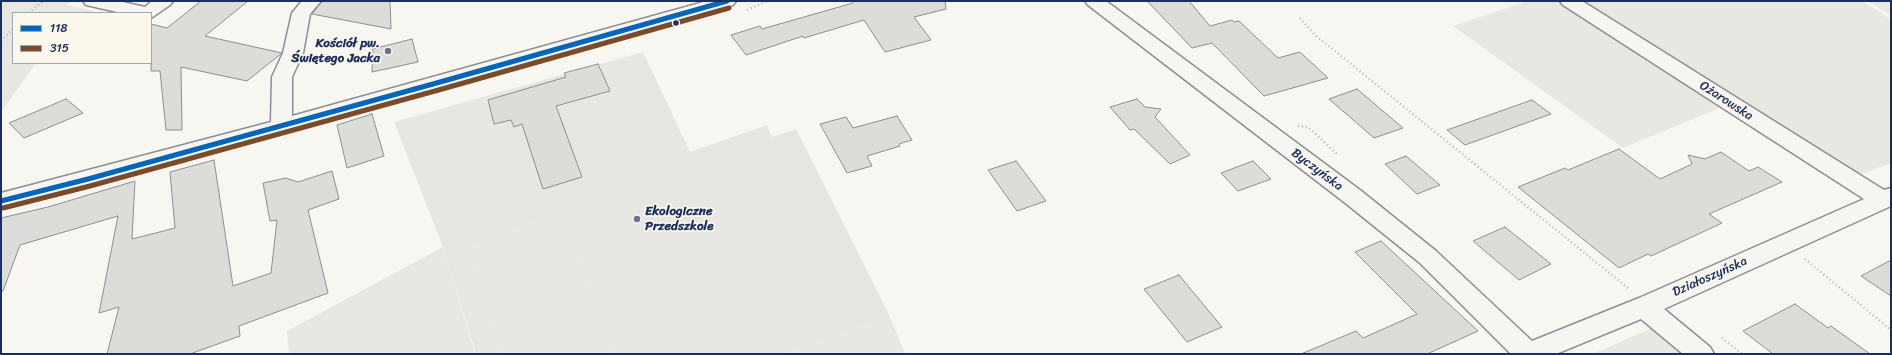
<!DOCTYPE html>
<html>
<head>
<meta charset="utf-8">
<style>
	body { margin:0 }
	#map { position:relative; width:1892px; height:355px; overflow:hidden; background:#f8f6f0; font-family:Sriracha,sans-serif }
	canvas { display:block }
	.frame { position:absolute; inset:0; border:2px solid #1b2f5e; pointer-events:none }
	.legend { position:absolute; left:12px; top:12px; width:140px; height:52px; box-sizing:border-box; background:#fbf7ec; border:1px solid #a1a7b3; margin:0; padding:5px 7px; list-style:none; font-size:12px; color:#1b2f5e }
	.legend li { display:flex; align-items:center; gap:8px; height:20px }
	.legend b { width:20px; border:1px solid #a1a7b3 }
</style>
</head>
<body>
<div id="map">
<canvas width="1892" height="355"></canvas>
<div class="frame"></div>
<ul class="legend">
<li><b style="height:5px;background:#0065bd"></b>118</li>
<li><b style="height:5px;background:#7a4b2a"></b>315</li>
</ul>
</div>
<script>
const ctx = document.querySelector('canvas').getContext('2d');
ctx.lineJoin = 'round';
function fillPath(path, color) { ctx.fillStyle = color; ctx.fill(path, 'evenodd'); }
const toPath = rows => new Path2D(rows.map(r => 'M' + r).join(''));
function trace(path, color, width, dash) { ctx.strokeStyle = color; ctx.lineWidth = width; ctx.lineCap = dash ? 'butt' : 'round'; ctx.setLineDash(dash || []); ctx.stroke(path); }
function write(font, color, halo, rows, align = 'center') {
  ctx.font = font + ' Sriracha,sans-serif'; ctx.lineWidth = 3.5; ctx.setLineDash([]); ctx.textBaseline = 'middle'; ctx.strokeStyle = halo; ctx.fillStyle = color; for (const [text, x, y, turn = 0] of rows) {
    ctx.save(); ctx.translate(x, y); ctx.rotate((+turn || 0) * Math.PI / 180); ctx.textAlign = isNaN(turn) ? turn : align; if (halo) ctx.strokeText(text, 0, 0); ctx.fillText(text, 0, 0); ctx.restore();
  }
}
fillPath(toPath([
	[643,52,690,152,767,125,772,137,796,129,890,317,786,354,476,354,443,247,394,122]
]), '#e7e6e2');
fillPath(toPath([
	[3,1,72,1,66,5,94,11,91,13,13,13,13,63,36,63,1,112,1,3],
	[1528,1,1559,1,1722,107,1623,148,1453,26],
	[1583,1,1861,1,1891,19,1891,163,1856,176],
	[1868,1,1891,1,1891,15],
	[545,215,580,255,615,354,500,354,468,247],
	[443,247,475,354,289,354,287,331],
	[890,317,905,354,786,354],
	[1652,328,1683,354,1593,354]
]), '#e8e7e2');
const building = toPath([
	[201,1,248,1,205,36,282,53,247,81,181,67,182,130,166,130,160,71,151,71,151,24,167,28,201,1],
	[322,1,390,1,391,29,312,14,322,1],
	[851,1,945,1,946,9,914,17,931,40,885,52,864,20,804,38,803,36,746,55,731,35,760,26,762,29,853,3,851,1],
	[1147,1,1189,1,1210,26,1232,20,1234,22,1239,21,1278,58,1300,52,1328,78,1264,96,1212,43,1192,48,1147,1],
	[412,39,418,62,372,72,373,49,412,39],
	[598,64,610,91,556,106,582,177,543,189,522,124,514,127,511,120,494,124,488,100,566,77,564,73,598,64],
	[1357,89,1403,128,1374,138,1329,99,1357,89],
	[66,99,83,113,24,138,9,123,66,99],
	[1137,99,1145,107,1161,109,1155,117,1190,155,1170,164,1134,129,1130,130,1110,107,1137,99],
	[1532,100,1551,114,1465,145,1447,130,1532,100],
	[372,114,384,156,347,168,337,125,372,114],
	[897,116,912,140,899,144,900,146,867,156,872,166,847,173,820,124,846,117,853,128,897,116],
	[1619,149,1660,179,1692,164,1688,155,1705,159,1721,152,1749,171,1758,167,1782,182,1709,214,1722,223,1651,256,1648,254,1619,268,1518,187,1565,168,1568,170,1619,149],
	[1406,156,1440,185,1417,194,1385,164,1406,156],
	[214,160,233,286,271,273,277,220,270,221,263,183,286,178,298,182,332,171,339,199,308,210,328,293,239,326,240,336,190,354,107,354,119,307,99,313,118,216,20,245,3,291,1,291,1,218,48,207,135,181,132,239,175,228,170,172,214,160],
	[1016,161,1046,201,1017,211,988,170,1016,161],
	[1253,161,1271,179,1238,191,1221,173,1253,161],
	[1505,227,1551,264,1519,280,1473,241,1505,227],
	[1381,241,1478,331,1427,354,1301,354,1356,331,1363,338,1417,314,1355,252,1381,241],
	[1891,260,1891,296,1861,276,1891,260],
	[1179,275,1222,327,1187,342,1144,289,1179,275],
	[1795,304,1828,328,1831,326,1870,354,1773,354,1743,331,1795,304]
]);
fillPath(building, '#dcdcd9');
trace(building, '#8b8e94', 1);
const minor = toPath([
	[83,1,118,1,145,7,152,1,173,1,170,5,151,18,151,13,122,13,86,5,83,1],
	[302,1,321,1,310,14,303,53,292,77,292,116,707,1,736,1,733,5,440,88,88,187,1,209,1,193,271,122,272,77,283,53,292,13,302,1],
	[1085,1,1106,1,1360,190,1436,251,1532,341,1639,298,1864,199,1563,5,1560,1,1582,1,1884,190,1891,188,1891,206,1664,309,1710,347,1714,354,1683,354,1641,319,1556,354,1511,354,1420,263,1344,202,1088,5,1085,1]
]);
trace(minor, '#8b8e94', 3);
trace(toPath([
	[747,10,767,1],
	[29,13,43,1],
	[1300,18,1315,35,1628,288],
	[1,41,13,29],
	[1298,126,1308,127,1337,154],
	[1805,259,1891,330],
	[1722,338,1742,354]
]), '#b3b5b7', 2.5, [1, 3]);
fillPath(minor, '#f6f5f1');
trace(toPath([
	[1,201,88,179,433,84,727,1]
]), '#0065bd', 5);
trace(toPath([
	[3,208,90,186,435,91,729,8]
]), '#7a4b2a', 5);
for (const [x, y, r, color] of [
	[676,23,3.5,"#1b2f5e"],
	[388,51,4,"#687591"],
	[637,219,4,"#687591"]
]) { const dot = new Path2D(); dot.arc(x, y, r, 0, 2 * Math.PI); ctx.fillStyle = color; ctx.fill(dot); trace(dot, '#fbf7ec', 1.5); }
write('bold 13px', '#1b2f5e', '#fbf7ec', [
	["Kościół pw.",380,44],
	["Świętego Jacka",380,59],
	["Ekologiczne",645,212,"left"],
	["Przedszkole",645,227,"left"]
], 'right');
write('13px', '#1b2f5e', '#fbf7ec', [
	["Ożarowska",1726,101,33],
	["Byczyńska",1317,170,37],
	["Działoszyńska",1710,277,-24]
]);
</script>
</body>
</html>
